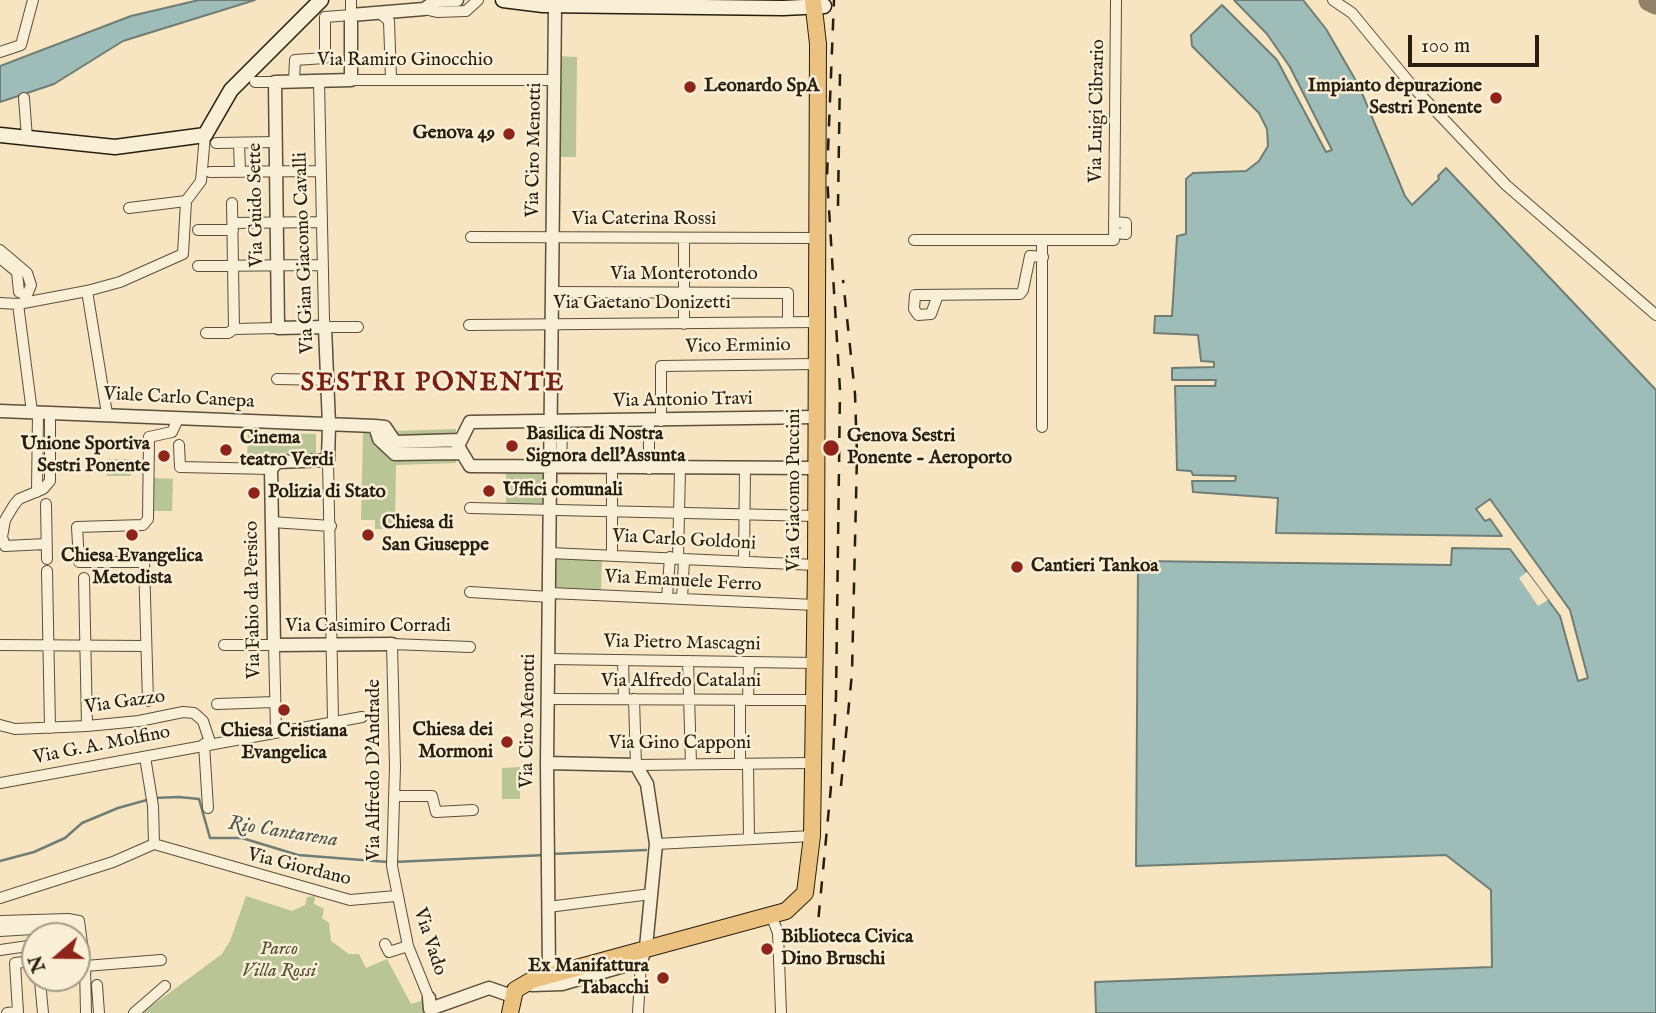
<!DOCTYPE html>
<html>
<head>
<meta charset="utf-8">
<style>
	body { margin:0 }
	#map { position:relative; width:1656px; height:1013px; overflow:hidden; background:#f6e5c0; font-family:"IM FELL English",serif }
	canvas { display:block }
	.north { position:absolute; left:21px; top:922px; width:70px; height:70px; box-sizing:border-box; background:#f9eed6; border:2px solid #a69a86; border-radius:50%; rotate:250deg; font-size:19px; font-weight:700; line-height:28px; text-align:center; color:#291d0f }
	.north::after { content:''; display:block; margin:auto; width:24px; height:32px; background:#8f2418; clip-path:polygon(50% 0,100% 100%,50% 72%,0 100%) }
	.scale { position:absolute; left:1408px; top:35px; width:131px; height:32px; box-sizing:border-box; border:4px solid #291d0f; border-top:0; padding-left:9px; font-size:21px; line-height:24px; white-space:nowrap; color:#291d0f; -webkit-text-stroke:5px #f9eed6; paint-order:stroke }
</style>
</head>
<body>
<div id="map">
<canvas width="1656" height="1013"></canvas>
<div class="north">N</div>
<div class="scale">100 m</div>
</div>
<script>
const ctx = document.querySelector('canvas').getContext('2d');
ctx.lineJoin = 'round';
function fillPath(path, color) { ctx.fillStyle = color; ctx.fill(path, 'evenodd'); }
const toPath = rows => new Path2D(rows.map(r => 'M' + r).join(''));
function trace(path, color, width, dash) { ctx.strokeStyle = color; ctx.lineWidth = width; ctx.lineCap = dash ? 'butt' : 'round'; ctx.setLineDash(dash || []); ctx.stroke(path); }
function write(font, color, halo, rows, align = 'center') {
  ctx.font = font + ' "IM FELL English",serif'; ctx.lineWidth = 5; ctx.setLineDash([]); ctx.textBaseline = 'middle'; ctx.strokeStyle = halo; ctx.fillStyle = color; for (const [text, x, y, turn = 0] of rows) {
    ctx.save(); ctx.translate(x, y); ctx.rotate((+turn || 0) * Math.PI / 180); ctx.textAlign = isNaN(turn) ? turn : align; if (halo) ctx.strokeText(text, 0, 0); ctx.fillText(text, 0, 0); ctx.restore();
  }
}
fillPath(toPath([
	[559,56,577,57,576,157,559,157],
	[456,429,456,463,396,465,395,529,375,529,375,520,361,520,363,432],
	[248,432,316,434,316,456,247,465],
	[107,459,131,459,131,476,107,476],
	[506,470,546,471,547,507,506,506],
	[154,478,173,479,172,511,154,511],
	[554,557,602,558,601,592,553,590],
	[520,767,520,799,502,799,502,768],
	[246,896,292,911,305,905,307,897,315,896,314,904,324,909,322,918,329,923,331,941,349,954,359,954,366,968,387,959,411,1004,427,999,428,1013,142,1013,222,954,230,941]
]), '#b9c595');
const water = toPath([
	[199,0,255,0,123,41,54,84,0,102,0,66,131,16,199,0],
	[1234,0,1303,0,1326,29,1359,86,1405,196,1412,205,1439,179,1438,176,1446,168,1656,390,1656,1013,1096,1013,1095,982,1492,967,1491,890,1446,855,1136,866,1138,561,1451,565,1452,548,1510,549,1560,616,1578,681,1588,678,1570,610,1490,499,1476,509,1485,521,1490,519,1502,536,1276,533,1278,498,1193,492,1192,481,1235,481,1236,476,1193,475,1191,471,1177,470,1175,386,1215,386,1216,380,1172,380,1172,368,1214,367,1214,362,1201,361,1198,335,1154,333,1155,316,1172,316,1177,236,1186,234,1186,179,1193,173,1246,171,1259,161,1268,146,1267,129,1259,113,1192,46,1191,35,1222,5,1277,60,1326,152,1332,150,1290,67,1267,34,1234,0]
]);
fillPath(water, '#9ebdb9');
trace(water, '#6f7d75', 2);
fillPath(toPath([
	[1527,572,1548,600,1538,606,1519,578]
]), '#f6e5c0');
trace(toPath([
	[551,854,646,850],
	[0,861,34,852,65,838,82,823,118,808,154,798,179,797,199,799,210,838,242,838,298,855,388,862],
	[394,862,545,855]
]), '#6f7d75', 2.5);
trace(toPath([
	[1650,0,1656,3]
]), '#908168', 23);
const minor = toPath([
	[1333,0,1352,13,1414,88,1506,185,1656,315],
	[424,9,437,12,466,11,478,0],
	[381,14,389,21,391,79],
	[0,52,21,45,33,0],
	[351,80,555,80],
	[294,81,295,60,325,58,325,17,351,15,351,0],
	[319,81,324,320,325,327,358,327],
	[255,82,275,82],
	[24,98,27,138],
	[216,143,276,142],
	[239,143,240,172],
	[210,172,320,171],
	[232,203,234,329],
	[129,208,186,201],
	[233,223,321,222],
	[198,230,233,230],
	[1114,233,1126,234,1126,223,1114,222],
	[471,237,817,238],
	[914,240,1114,240,1116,0],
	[0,250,27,273,31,285,27,295,19,292,17,272,0,258],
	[198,266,321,265],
	[87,291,107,414],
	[552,292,788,293,788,322],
	[938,295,931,314,918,315,914,309,915,295,1020,294,1023,290,1030,256,1043,257],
	[0,303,18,304,87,291,120,282,183,254,186,201,201,181,205,135],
	[18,304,32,412],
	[684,324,684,238],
	[469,325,816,322],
	[206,333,228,333,234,329,278,328],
	[277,379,329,380],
	[649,421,649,469],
	[661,421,661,366,816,364],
	[551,422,562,432,561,461,553,467],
	[1042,427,1042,242],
	[179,445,180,467,271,469],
	[328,460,333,720],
	[37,492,38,412],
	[46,504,47,559],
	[470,508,816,516],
	[272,522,331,526],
	[46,544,5,546,2,537,5,520,14,505,19,499,43,489,50,481,50,412],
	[550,553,816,565],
	[612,555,612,469],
	[678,558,680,469],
	[744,562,745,469],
	[47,571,50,728],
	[84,578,87,726],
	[470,592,550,597],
	[550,593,815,605],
	[667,598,670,557],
	[682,599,684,560],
	[0,645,146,646],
	[224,645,274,645,276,731],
	[550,659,814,663],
	[623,660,624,699],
	[688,661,691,764],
	[549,699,813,700],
	[634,699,636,765,813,763],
	[748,700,749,662],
	[148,701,144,562,79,562,77,527,143,525,148,519,149,437,172,432,178,419],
	[217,704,275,702],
	[0,725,15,729,87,726,139,721,183,712,194,713,203,721,210,742],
	[204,744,208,808],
	[145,757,153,806,154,844],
	[740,764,740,700],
	[748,764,749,839],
	[0,783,362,717],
	[394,796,432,796,436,812,473,810],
	[154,844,350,900,396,896],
	[656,844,812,836],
	[0,898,113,862,154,844],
	[548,907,651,894],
	[771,915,778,933,781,1013],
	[0,921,68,919,79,921,85,966,86,1013],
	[0,931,66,927,70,928,73,936],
	[385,944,389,952,408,946],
	[0,950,35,945],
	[85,966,161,960],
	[37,978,40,981,43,1013],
	[97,985,99,1013],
	[429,998,408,946,392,866,395,767,392,644,470,647],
	[7,1013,18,1012,15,963,33,961,35,977],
	[134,1013,165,986],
	[638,1013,641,961]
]);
const tertiary = toPath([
	[0,411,375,426,385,427,395,442,460,440],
	[375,426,379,439,395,454,460,453],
	[815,468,470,466,458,446,470,422,816,417],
	[392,644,274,645,271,469,277,462,328,460,329,425,325,327,278,328,275,82,351,80,351,15,424,9,436,1,457,0],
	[549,974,547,763,555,5],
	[532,985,562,984,641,961,646,947,656,844,647,784,636,765,547,763],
	[429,998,430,1009,489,988,512,996]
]);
const secondary = toPath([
	[503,0,543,5,783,8,824,6],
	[0,135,115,147,205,135,231,90,321,0]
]);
const primary = toPath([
	[510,1013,515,990,532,980,786,911,805,893,812,836,816,565,818,44,813,0]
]);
trace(minor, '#5c4f3b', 12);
trace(tertiary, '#5c4f3b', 15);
trace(secondary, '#291d0f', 17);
trace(primary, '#291d0f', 18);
trace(minor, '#f9eed6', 10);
trace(tertiary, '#f9eed6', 12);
trace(secondary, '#f9eed6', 14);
trace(primary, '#ebc280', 16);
trace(toPath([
	[838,206,840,73],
	[841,786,852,673,857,455,855,394,843,280],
	[814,965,832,776,836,697,840,390,827,176,834,0]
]), '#291d0f', 2.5, [12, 12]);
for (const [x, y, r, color] of [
	[690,87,7,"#8f2418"],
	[1496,98,7,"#8f2418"],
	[509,134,7,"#8f2418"],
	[512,446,7,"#8f2418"],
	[831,448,9,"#8f2418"],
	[226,450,7,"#8f2418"],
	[164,456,7,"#8f2418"],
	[489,491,7,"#8f2418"],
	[254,493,7,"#8f2418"],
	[132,535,7,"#8f2418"],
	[368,535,7,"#8f2418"],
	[1017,567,7,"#8f2418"],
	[284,710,7,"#8f2418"],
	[507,742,7,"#8f2418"],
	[767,949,7,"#8f2418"],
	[663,978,7,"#8f2418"]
]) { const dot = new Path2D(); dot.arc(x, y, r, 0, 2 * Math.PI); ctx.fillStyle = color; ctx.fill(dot); trace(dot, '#f9eed6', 2.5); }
write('19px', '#291d0f', '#f9eed6', [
	["Via Ramiro Ginocchio",405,61],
	["Via Luigi Cibrario",1098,111,-89],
	["Via Ciro Menotti",535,150,-89],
	["Via Guido Sette",257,205,-91],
	["Via Caterina Rossi",644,220],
	["Via Gian Giacomo Cavalli",305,253,-92],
	["Via Monterotondo",684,275],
	["Via Gaetano Donizetti",642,304],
	["Vico Erminio",738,347,-1],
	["Viale Carlo Canepa",179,399,3],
	["Via Antonio Travi",683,401,-1],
	["Via Giacomo Puccini",795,490,-90],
	["Via Carlo Goldoni",684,541,3],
	["Via Emanuele Ferro",683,582,3],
	["Via Fabio da Persico",254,600,-91],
	["Via Casimiro Corradi",368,627],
	["Via Pietro Mascagni",682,644,1],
	["Via Alfredo Catalani",681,682],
	["Via Gazzo",125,703,-8],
	["Via Ciro Menotti",529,721,-89],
	["Via Gino Capponi",680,744],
	["Via G. A. Molfino",102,746,-11],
	["Via Alfredo D'Andrade",375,770,-90],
	["Via Giordano",299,868,14],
	["Via Vado",429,942,72]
]);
write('bold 19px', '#291d0f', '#f9eed6', [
	["Leonardo SpA",704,87],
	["Impianto depurazione",1482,87,"right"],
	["Sestri Ponente",1482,109,"right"],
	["Genova 49",495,134,"right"],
	["Basilica di Nostra",526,435],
	["Signora dell'Assunta",526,457],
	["Genova Sestri",847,437],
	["Ponente - Aeroporto",847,459],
	["Cinema",240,439],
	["teatro Verdi",240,461],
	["Unione Sportiva",150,445,"right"],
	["Sestri Ponente",150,467,"right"],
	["Uffici comunali",503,491],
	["Polizia di Stato",268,493],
	["Chiesa di",382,524],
	["San Giuseppe",382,546],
	["Chiesa Evangelica",132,557,"center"],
	["Metodista",132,579,"center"],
	["Cantieri Tankoa",1031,567],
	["Chiesa dei",493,731,"right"],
	["Mormoni",493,753,"right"],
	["Chiesa Cristiana",284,732,"center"],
	["Evangelica",284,754,"center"],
	["Biblioteca Civica",781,938],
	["Dino Bruschi",781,960],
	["Ex Manifattura",649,967,"right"],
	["Tabacchi",649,989,"right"]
], 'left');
write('italic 19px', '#544f37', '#f9eed6', [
	["Parco",279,950],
	["Villa Rossi",279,972]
]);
write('italic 21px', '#52554a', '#f9eed6', [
	["Rio Cantarena",283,833,9]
]);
ctx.letterSpacing = '2px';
write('bold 26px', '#7a1f14', '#f9eed6', [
	["SESTRI PONENTE",433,385]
]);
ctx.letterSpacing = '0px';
</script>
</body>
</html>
